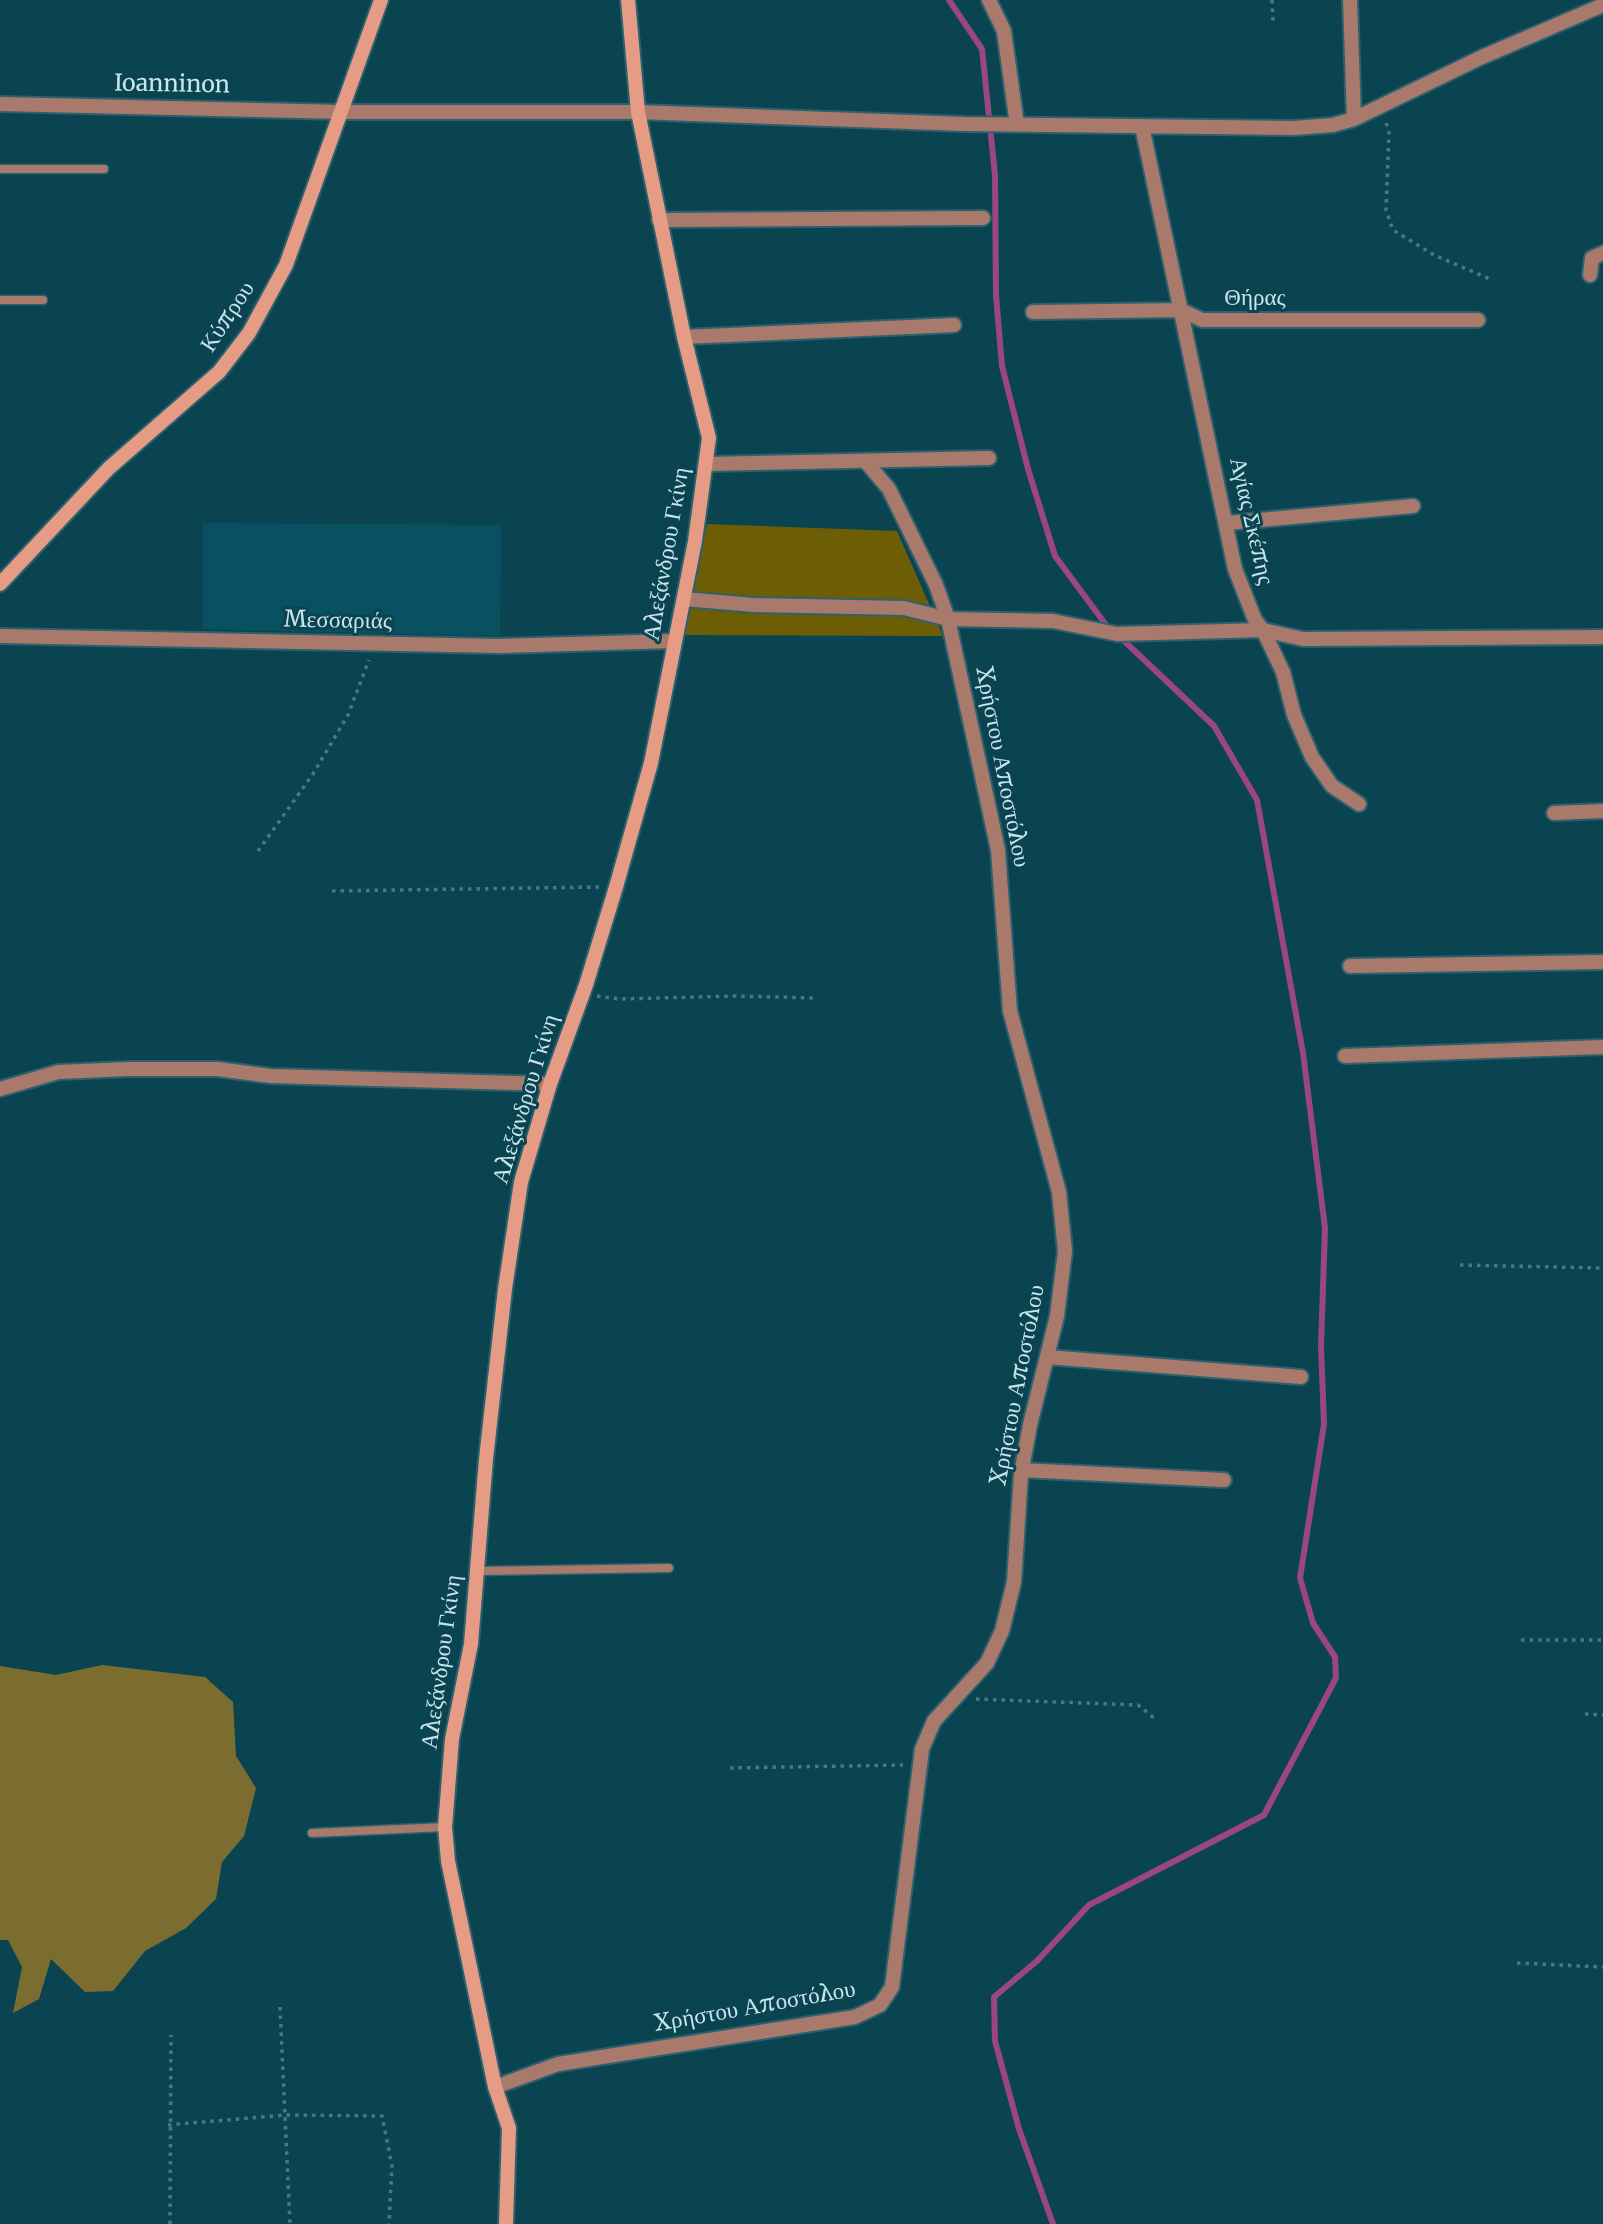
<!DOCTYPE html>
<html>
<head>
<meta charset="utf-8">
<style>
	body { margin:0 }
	canvas { display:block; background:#0a4451 }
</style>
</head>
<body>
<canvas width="1603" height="2224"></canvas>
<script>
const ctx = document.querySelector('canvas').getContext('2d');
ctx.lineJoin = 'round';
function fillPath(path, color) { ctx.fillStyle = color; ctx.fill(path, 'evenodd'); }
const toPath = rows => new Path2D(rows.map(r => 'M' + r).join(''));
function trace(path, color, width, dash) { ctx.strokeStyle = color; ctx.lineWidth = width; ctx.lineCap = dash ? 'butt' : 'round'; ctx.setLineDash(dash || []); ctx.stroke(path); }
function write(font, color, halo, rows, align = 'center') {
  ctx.font = font + ' Merriweather,serif'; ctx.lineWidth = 6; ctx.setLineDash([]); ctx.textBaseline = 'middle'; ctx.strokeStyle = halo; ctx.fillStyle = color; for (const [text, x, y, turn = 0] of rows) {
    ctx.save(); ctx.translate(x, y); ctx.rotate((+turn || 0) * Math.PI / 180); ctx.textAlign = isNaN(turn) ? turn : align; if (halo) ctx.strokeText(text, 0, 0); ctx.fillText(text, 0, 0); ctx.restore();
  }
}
fillPath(toPath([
	[203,523,501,525,500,636,203,629]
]), '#085161');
fillPath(toPath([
	[707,524,897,531,943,636,685,635]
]), '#6d5e06');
fillPath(toPath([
	[102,1665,205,1677,233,1702,236,1756,256,1788,244,1836,222,1862,216,1899,186,1928,145,1951,113,1991,85,1992,51,1959,39,1999,13,2013,22,1967,8,1940,0,1940,0,1666,56,1675]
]), '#7a6d2f');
trace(toPath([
	[949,0,982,49,995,175,996,295,1002,366,1028,469,1055,556,1109,629],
	[1053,2224,1019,2129,995,2041,994,1997,1037,1961,1089,1905,1264,1815,1336,1678,1335,1657,1313,1623,1300,1578,1324,1424,1321,1346,1325,1228,1303,1053,1257,800,1214,726,1120,637]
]), '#9b4585', 6);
const lane = toPath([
	[0,169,104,169],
	[0,300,43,300],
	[478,1571,669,1568],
	[312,1833,445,1827]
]);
const street = toPath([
	[989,0,1004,31,1017,125],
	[1350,0,1354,119],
	[0,104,343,112,638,112,964,124,1294,128,1333,125,1354,119,1482,57,1603,5],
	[1142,126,1235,569,1255,620,1263,630,1303,639,1603,637],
	[659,220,983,218],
	[1590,275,1592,258,1603,253],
	[1033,312,1181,310,1202,320,1478,320],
	[684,337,954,325],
	[707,464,989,458],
	[1227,523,1413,506],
	[684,599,754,605,904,608,948,619,1053,621,1117,634,1263,630,1283,672,1294,715,1312,757,1332,786,1359,804],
	[0,636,499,646,675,641],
	[1554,813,1603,811],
	[1350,966,1603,962],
	[1345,1056,1603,1047],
	[0,1089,58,1072,128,1069,217,1069,271,1076,550,1084],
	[1047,1357,1301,1377],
	[1021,1470,1224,1480],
	[495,2087,558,2064,855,2017,880,2005,892,1987,922,1749,934,1721,987,1663,1002,1631,1014,1582,1021,1474,1030,1425,1057,1316,1065,1251,1059,1192,1010,1011,998,850,948,619,936,585,889,489,866,462]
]);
const secondary = toPath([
	[0,584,109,468,219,372,249,333,286,265,381,0],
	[506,2224,509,2128,495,2087,448,1861,445,1827,452,1739,471,1644,486,1459,505,1289,521,1182,550,1084,586,985,616,887,651,763,695,541,709,438,684,337,638,112,628,0]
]);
trace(lane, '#2c616d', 11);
trace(street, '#2c616d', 18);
trace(secondary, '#2c616d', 18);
trace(toPath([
	[1272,0,1273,22],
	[1386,123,1389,132,1386,210,1393,230,1434,255,1490,279],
	[258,851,313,774,348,715,369,660],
	[332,891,599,887],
	[597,996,619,999,735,996,815,998],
	[1460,1265,1603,1268],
	[1521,1640,1603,1640],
	[976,1699,1138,1705,1154,1718],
	[1585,1714,1603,1715],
	[730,1768,903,1765],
	[1517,1963,1603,1967],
	[280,2007,290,2224],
	[168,2125,286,2115,382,2116,392,2166,389,2224],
	[170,2224,171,2035]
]), '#497984', 3.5, [3.5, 5]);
trace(lane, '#a97a6b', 8);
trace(street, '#a97a6b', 14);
trace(secondary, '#e59b84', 14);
write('23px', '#c9e4ec', '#0a4451', [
	["Ioanninon",172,85,1],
	["Θήρας",1255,298],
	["Κύπρου",228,317,-57],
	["Αγίας Σκέπης",1251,521,77],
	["Αλεξάνδρου Γκίνη",667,554,-80],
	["Μεσσαριάς",338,621,1],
	["Χρήστου Αποστόλου",1002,767,79],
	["Αλεξάνδρου Γκίνη",526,1099,-73],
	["Χρήστου Αποστόλου",1018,1385,-79],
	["Αλεξάνδρου Γκίνη",442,1662,-82],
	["Χρήστου Αποστόλου",755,2007,-10]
]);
</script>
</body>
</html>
